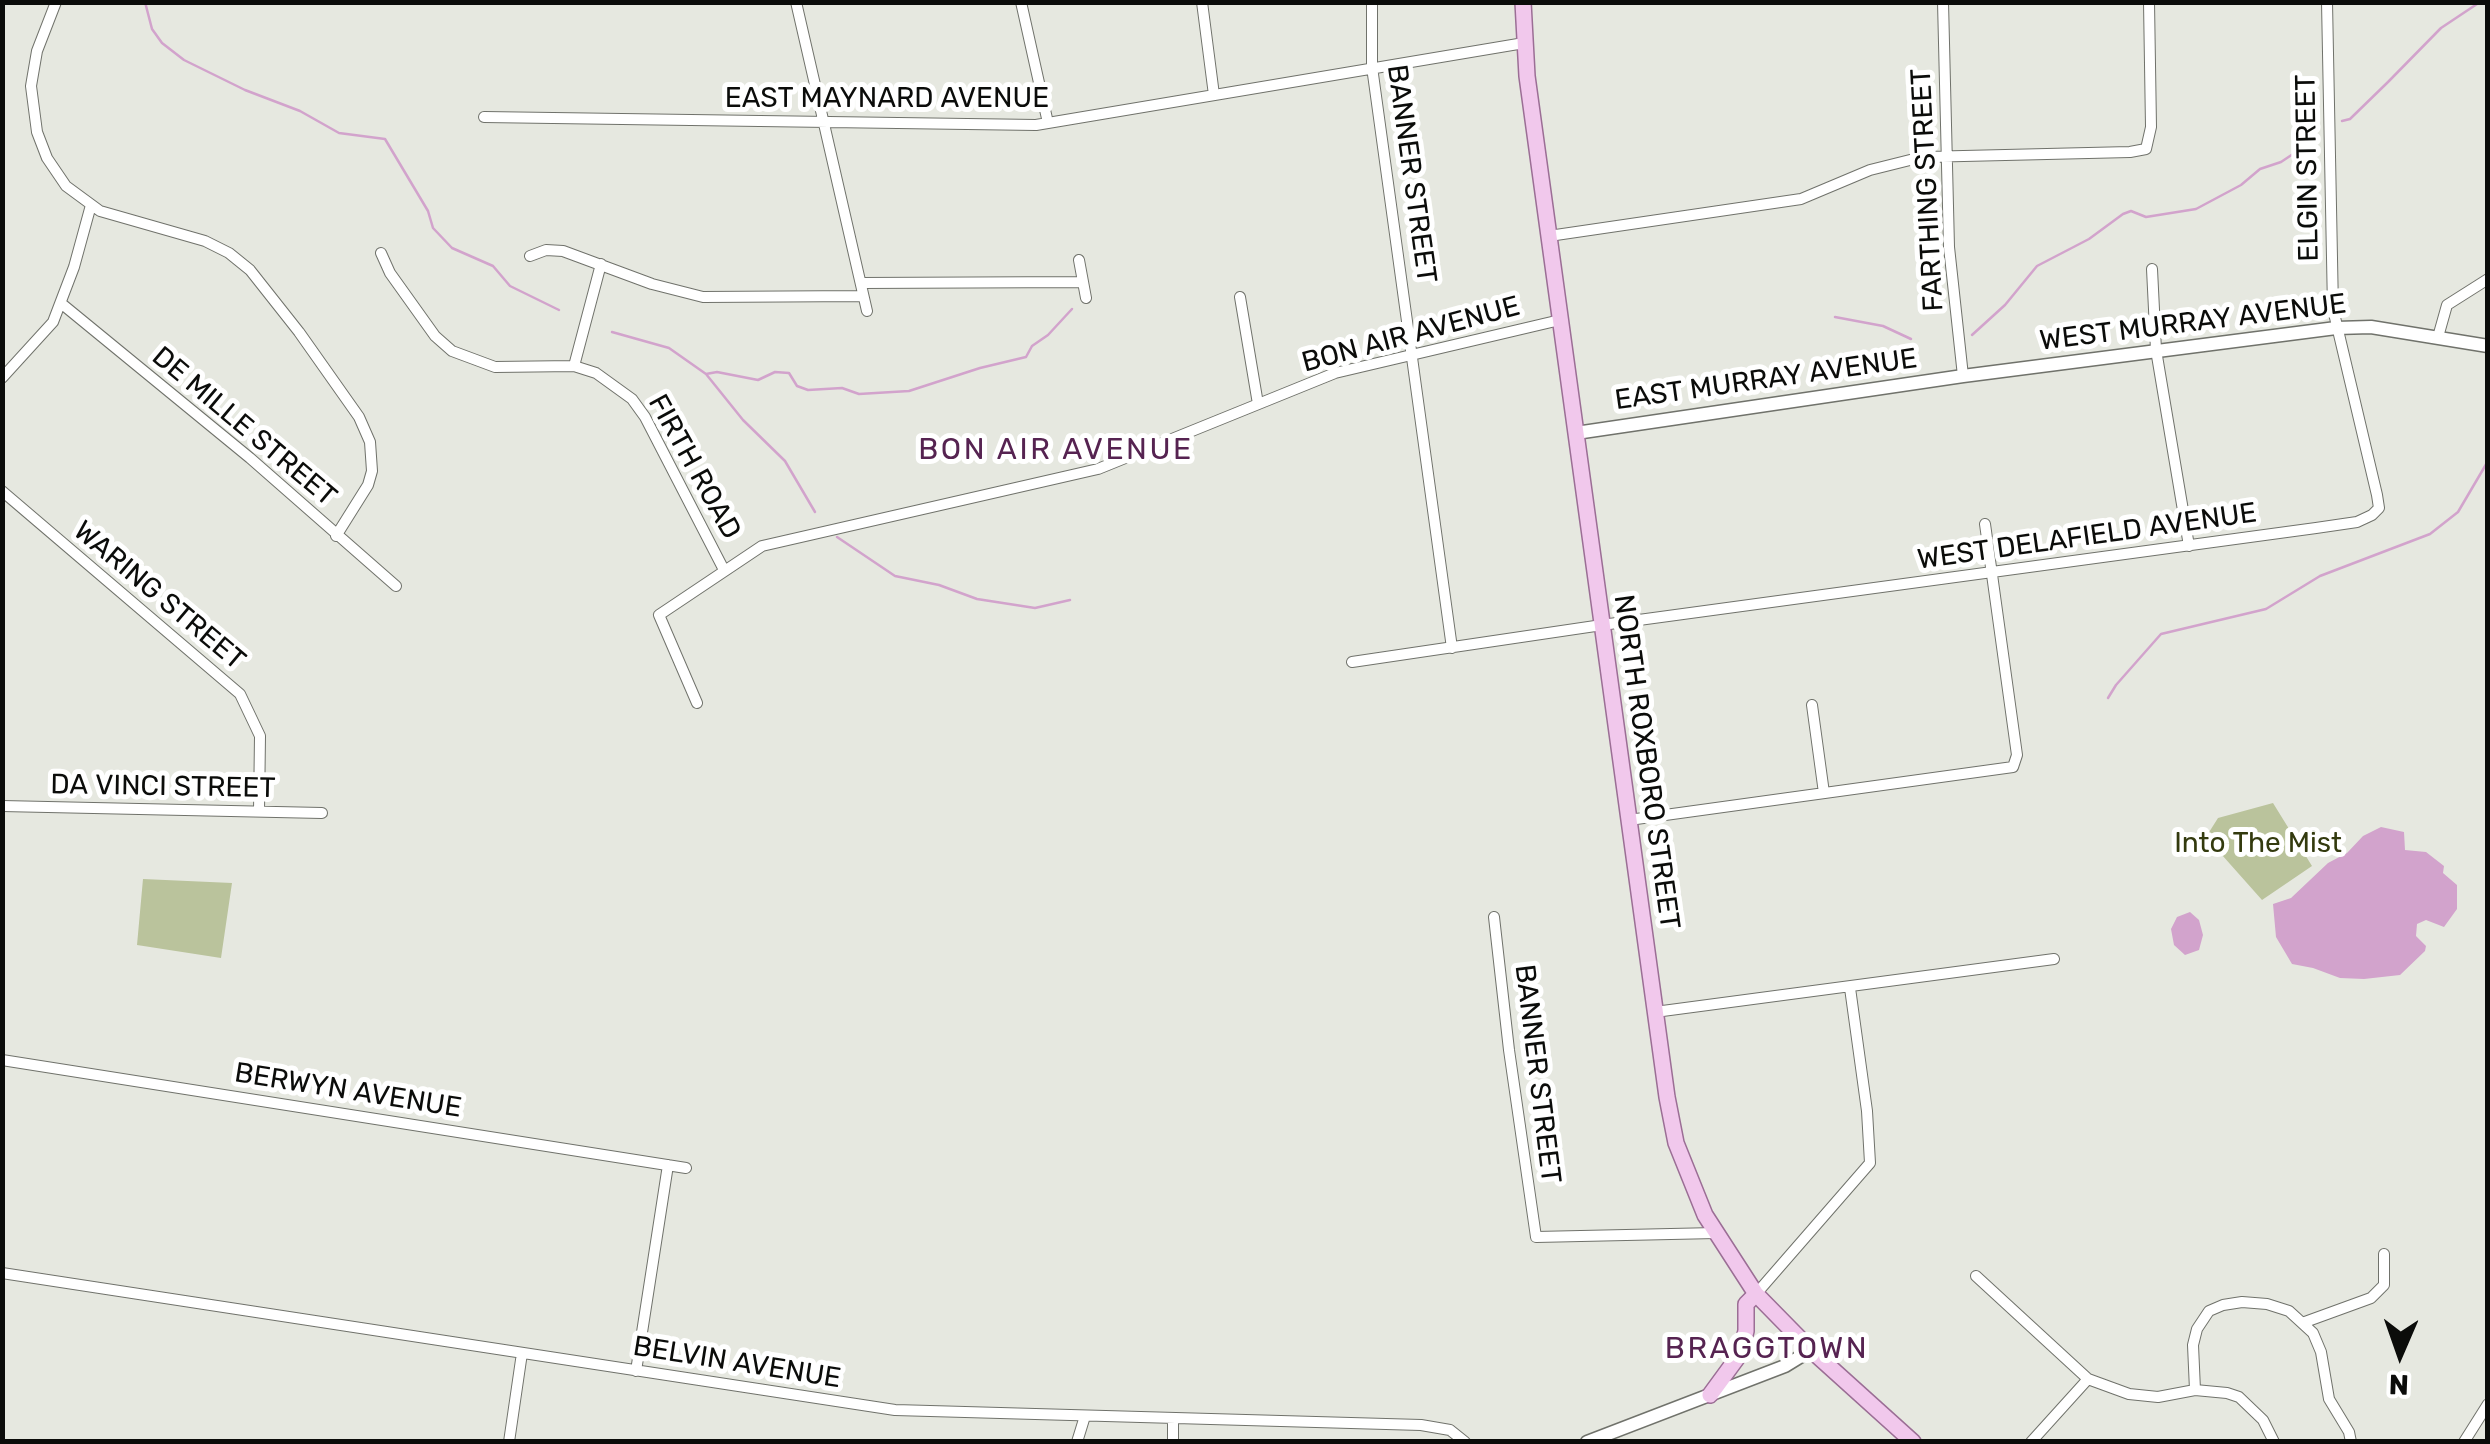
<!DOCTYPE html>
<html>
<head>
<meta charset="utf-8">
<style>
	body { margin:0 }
	#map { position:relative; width:2490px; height:1444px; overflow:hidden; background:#e6e8e0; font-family:Rubik,sans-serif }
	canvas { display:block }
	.frame { position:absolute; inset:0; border:5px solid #0b0c0a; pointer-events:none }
	.north { position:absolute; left:2350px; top:1304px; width:100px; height:100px; -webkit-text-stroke:8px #fff; paint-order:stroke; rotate:182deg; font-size:28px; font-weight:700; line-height:40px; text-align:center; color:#0b0c0a }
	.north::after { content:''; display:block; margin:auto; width:35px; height:45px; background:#0b0c0a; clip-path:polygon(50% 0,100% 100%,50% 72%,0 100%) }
</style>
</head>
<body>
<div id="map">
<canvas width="2490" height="1444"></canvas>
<div class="frame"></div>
<div class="north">N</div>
</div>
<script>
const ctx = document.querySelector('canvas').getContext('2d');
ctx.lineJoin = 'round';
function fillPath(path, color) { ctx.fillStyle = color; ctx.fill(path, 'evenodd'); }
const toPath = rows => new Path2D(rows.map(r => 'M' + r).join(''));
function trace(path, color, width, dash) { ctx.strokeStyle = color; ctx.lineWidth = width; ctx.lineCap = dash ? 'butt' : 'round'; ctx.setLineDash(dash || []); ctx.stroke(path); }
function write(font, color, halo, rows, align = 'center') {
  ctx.font = font + ' Rubik,sans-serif'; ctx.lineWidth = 10; ctx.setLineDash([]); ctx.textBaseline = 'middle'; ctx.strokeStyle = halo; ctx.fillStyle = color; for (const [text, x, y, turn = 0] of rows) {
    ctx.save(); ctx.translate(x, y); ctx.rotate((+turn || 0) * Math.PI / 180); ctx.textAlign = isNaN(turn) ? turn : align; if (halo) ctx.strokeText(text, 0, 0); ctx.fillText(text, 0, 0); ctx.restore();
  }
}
fillPath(toPath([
	[2273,803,2312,866,2262,900,2206,837,2218,818],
	[143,879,232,883,221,958,137,945]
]), '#bac39c');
fillPath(toPath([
	[2381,827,2404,832,2405,850,2426,852,2444,866,2443,873,2457,885,2457,909,2444,927,2426,920,2417,924,2416,936,2426,946,2425,951,2400,975,2364,979,2340,978,2313,968,2292,964,2276,937,2273,904,2291,898,2328,863,2347,853,2363,836],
	[2190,912,2199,920,2203,935,2199,950,2185,955,2174,945,2171,929,2177,917]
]), '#d2a3cc');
trace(toPath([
	[145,2,152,29,162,43,184,60,245,90,300,111,339,133,385,139,428,211,433,228,452,248,493,266,510,286,559,310],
	[2342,121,2350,119,2388,82,2441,28,2480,2],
	[1835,317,1883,326,1911,339],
	[612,332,669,348,706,374,743,420,785,461,815,512],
	[1972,335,2005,305,2037,266,2089,239,2123,214,2131,211,2146,217,2196,209,2241,185,2260,169,2281,162,2314,140],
	[706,374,717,372,758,380,775,372,789,373,797,386,808,390,842,388,859,394,909,391,980,368,1026,357,1032,346,1048,335,1072,309],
	[837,537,895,576,939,585,977,599,1035,608,1070,600],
	[2108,698,2116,685,2161,634,2266,609,2320,576,2430,534,2458,512,2488,461]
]), '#d2a3cc', 2.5);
const minor = toPath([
	[56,2,37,51,31,86,37,132,47,158,66,186,100,211,205,241,229,253,250,270,299,332,359,417,370,442,372,471,368,485,336,536],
	[796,2,867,311],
	[1021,2,1048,123],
	[1202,2,1214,95],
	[1372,2,1372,67,1452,648],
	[1943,2,1949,247,1963,376],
	[484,117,1036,125,1524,43],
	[1549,236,1801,199,1870,170,1922,157,2130,152,2146,149,2151,127,2149,2],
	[381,253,390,273,435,336,452,351,495,367,574,366,596,373,632,399,645,417,724,570],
	[530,256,546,250,563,251,652,284,703,297,863,296],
	[1079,260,1086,298],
	[2152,269,2156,350,2189,546],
	[861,283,1083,282],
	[1240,297,1258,404],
	[62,304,250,458,396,586],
	[2438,337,2447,305,2488,279],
	[574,366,601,264],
	[2,378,53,322,74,267,91,205],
	[2,491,240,694,260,736,259,811],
	[1352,662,1602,625,2316,528,2357,522,2372,515,2379,508,2377,495,2333,309,2327,2],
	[697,703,659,615,762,546,1098,469,1335,373,1560,320],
	[1812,705,1824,793],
	[2,806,322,813],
	[1629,820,2013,767,2017,755,1985,524],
	[1494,917,1509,1050,1536,1237,1716,1233],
	[1655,1012,2054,959],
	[2,1060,686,1168],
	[2,1273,895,1410,1421,1425,1450,1430,1465,1442],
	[1976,1276,2088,1379,2129,1394,2158,1397,2195,1390,2227,1393,2239,1397,2263,1420,2274,1442],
	[1756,1294,1870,1163,1867,1111,1850,988],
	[2305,1322,2371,1298,2384,1285,2384,1254],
	[636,1371,668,1165],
	[2195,1390,2193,1345,2197,1329,2209,1311,2223,1305,2242,1302,2267,1304,2289,1311,2313,1333,2321,1352,2329,1399,2349,1432,2351,1442],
	[509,1442,522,1353],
	[1077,1442,1085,1416],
	[1173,1442,1173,1418],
	[2031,1442,2088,1379],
	[2464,1442,2488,1404]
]);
const tertiary = toPath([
	[1576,433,1963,376,2336,328,2371,327,2488,346],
	[1587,1442,1785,1366,1811,1350]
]);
const primary = toPath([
	[1523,2,1527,76,1667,1097,1676,1143,1705,1215,1756,1294,1811,1350,1913,1442],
	[1710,1395,1740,1354,1746,1331,1746,1304,1756,1294]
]);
trace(minor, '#70726b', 12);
trace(tertiary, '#70726b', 15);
trace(primary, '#9b6e95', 18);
trace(minor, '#fff', 10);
trace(tertiary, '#fff', 12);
trace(primary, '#f1c8ec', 15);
write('28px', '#0b0c0a', '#fff', [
	["EAST MAYNARD AVENUE",887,99],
	["ELGIN STREET",2308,168,-91],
	["BANNER STREET",1411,174,82],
	["FARTHING STREET",1928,190,-93],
	["WEST MURRAY AVENUE",2193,323,-7],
	["BON AIR AVENUE",1411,335,-15],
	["EAST MURRAY AVENUE",1766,380,-8],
	["DE MILLE STREET",244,427,40],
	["FIRTH ROAD",694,467,61],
	["WEST DELAFIELD AVENUE",2087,537,-8],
	["WARING STREET",159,596,40],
	["NORTH ROXBORO STREET",1646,762,82],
	["DA VINCI STREET",163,787,1],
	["BANNER STREET",1537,1074,83],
	["BERWYN AVENUE",348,1091,9],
	["BELVIN AVENUE",737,1363,9]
]);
write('28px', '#333a0e', '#fff', [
	["Into The Mist",2258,844]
]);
ctx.letterSpacing = '2.5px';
write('30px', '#562351', '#fff', [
	["BON AIR AVENUE",1056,450],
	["BRAGGTOWN",1767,1349]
]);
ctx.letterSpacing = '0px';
</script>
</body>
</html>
